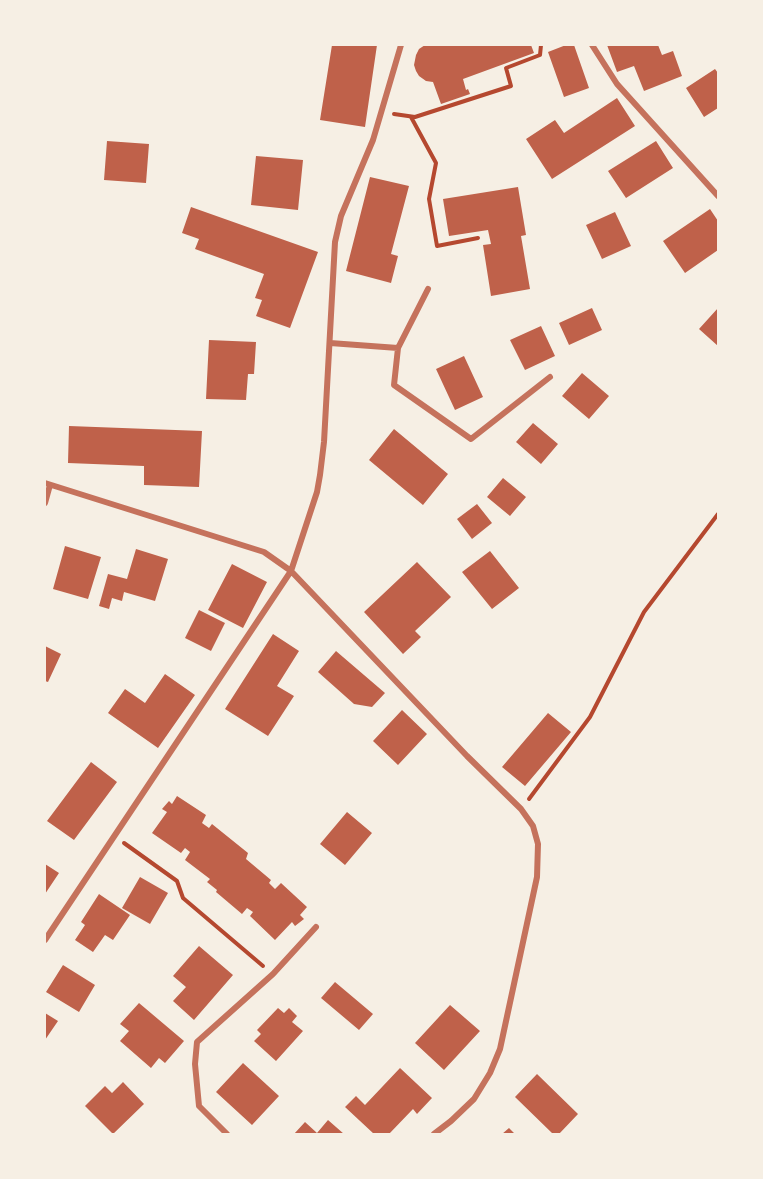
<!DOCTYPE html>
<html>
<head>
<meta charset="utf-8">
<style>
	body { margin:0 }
	#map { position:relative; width:763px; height:1179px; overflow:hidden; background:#f6efe4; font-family:"Archivo Narrow",sans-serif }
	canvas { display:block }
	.frame { position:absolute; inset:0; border:46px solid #f6efe4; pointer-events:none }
</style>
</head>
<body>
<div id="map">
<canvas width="763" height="1179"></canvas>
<div class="frame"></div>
</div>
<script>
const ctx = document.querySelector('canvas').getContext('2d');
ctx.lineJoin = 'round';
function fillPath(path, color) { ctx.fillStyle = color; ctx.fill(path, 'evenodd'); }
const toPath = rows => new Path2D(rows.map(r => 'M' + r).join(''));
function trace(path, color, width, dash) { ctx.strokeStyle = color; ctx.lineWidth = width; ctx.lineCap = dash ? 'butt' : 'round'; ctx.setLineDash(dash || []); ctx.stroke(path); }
fillPath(toPath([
	[332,45,377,45,365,127,320,120],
	[425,45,531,45,534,53,463,79,466,90,468,89,470,94,441,104,433,82,426,81,419,76,416,71,414,65,416,55,419,49],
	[566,45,574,45,589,88,564,97,548,52],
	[607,45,658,45,662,55,673,51,682,76,644,91,634,66,617,72],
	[715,69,718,73,718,108,704,117,686,88],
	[617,98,635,126,552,179,526,139,555,120,564,133],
	[107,141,149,144,146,183,104,180],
	[656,141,673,168,626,198,608,171],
	[256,156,303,160,298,210,251,205],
	[370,177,409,186,391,254,398,256,391,283,346,271],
	[518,187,526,235,521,236,530,289,491,296,483,245,491,244,488,230,449,236,443,199],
	[191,207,318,252,290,328,256,316,262,300,255,298,264,274,195,249,199,239,182,233],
	[710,209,718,221,718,250,685,273,663,241],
	[615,212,631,246,602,259,586,225],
	[592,308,602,330,569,345,559,323],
	[718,308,718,346,699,329],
	[541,326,555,356,525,370,510,340],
	[209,340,256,342,254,374,248,374,246,400,206,399],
	[464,356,483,397,455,410,436,369],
	[582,373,609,396,589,419,562,396],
	[533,423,558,444,541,464,516,442],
	[69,426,202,431,199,487,144,485,144,466,68,463],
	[394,429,448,474,423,505,369,460],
	[503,478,526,497,510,516,487,497],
	[477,504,492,523,472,539,457,519],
	[65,546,101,557,88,599,53,589],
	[136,549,168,559,155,601,124,592,122,601,112,598,109,609,99,606,108,574,127,579],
	[490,551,519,588,492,609,462,572],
	[417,562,451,597,415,631,421,637,403,654,364,612],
	[232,564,267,582,243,628,208,610],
	[199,610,225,623,211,651,185,638],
	[273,634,299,651,277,686,294,696,268,736,225,709],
	[45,646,61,654,48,682,45,681],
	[336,651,385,693,372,707,354,704,318,672],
	[165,674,195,695,158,748,108,713,125,689,145,703],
	[402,710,427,734,398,765,373,741],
	[548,713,571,732,525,786,502,767],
	[91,762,117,782,74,840,47,821],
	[177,796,206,815,202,823,209,828,212,824,248,853,246,859,271,880,269,883,275,889,281,883,307,907,300,915,304,919,295,926,292,922,275,940,250,916,253,912,247,908,242,914,216,892,217,890,207,882,210,879,185,860,190,852,185,848,181,853,152,833,167,812,162,809,169,801,172,804],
	[347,812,372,833,345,865,320,844],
	[45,864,59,873,45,894],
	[140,877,168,893,150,924,122,908],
	[99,894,130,915,113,940,105,935,93,952,75,940,85,925,81,922],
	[199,946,233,975,194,1020,173,1001,186,987,173,976],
	[63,965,95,985,79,1012,46,992],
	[335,982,373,1014,359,1030,321,998],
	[139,1003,184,1041,165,1063,159,1058,151,1068,120,1041,129,1031,120,1024],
	[450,1005,480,1031,444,1070,415,1043],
	[278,1008,284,1013,289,1008,297,1016,292,1022,303,1031,276,1061,254,1041,261,1034,257,1030],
	[45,1013,58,1021,45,1040],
	[243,1063,279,1096,252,1125,216,1092],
	[400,1068,432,1098,417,1114,413,1109,389,1134,374,1134,345,1107,356,1096,365,1105],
	[537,1074,578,1114,559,1134,553,1134,515,1097],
	[123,1082,144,1104,113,1134,85,1106,105,1086,112,1093],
	[328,1120,344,1134,294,1134,305,1122,317,1133],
	[509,1128,515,1134,502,1134]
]), '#bf614a');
trace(toPath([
	[394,114,415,117,511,86,506,68,540,55,541,45],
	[411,117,436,163,429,199,437,246,478,238],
	[529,799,590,717,644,612,718,514],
	[124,843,177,881,183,898,263,966]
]), '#b5482f', 4);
trace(toPath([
	[592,45,617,84,718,196],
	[330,343,398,348,394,385,471,439,550,377],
	[398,348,428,289],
	[45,483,264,552,291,571,467,756,521,809,533,826,538,844,537,877,500,1049,490,1073,474,1099,451,1121,434,1134],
	[45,503,50,485],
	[45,940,291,571,317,492,320,475,324,442,335,242,341,216,373,140,401,45],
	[227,1134,199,1106,195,1064,197,1042,273,974,316,927]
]), '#c5725c', 6);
</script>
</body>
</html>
